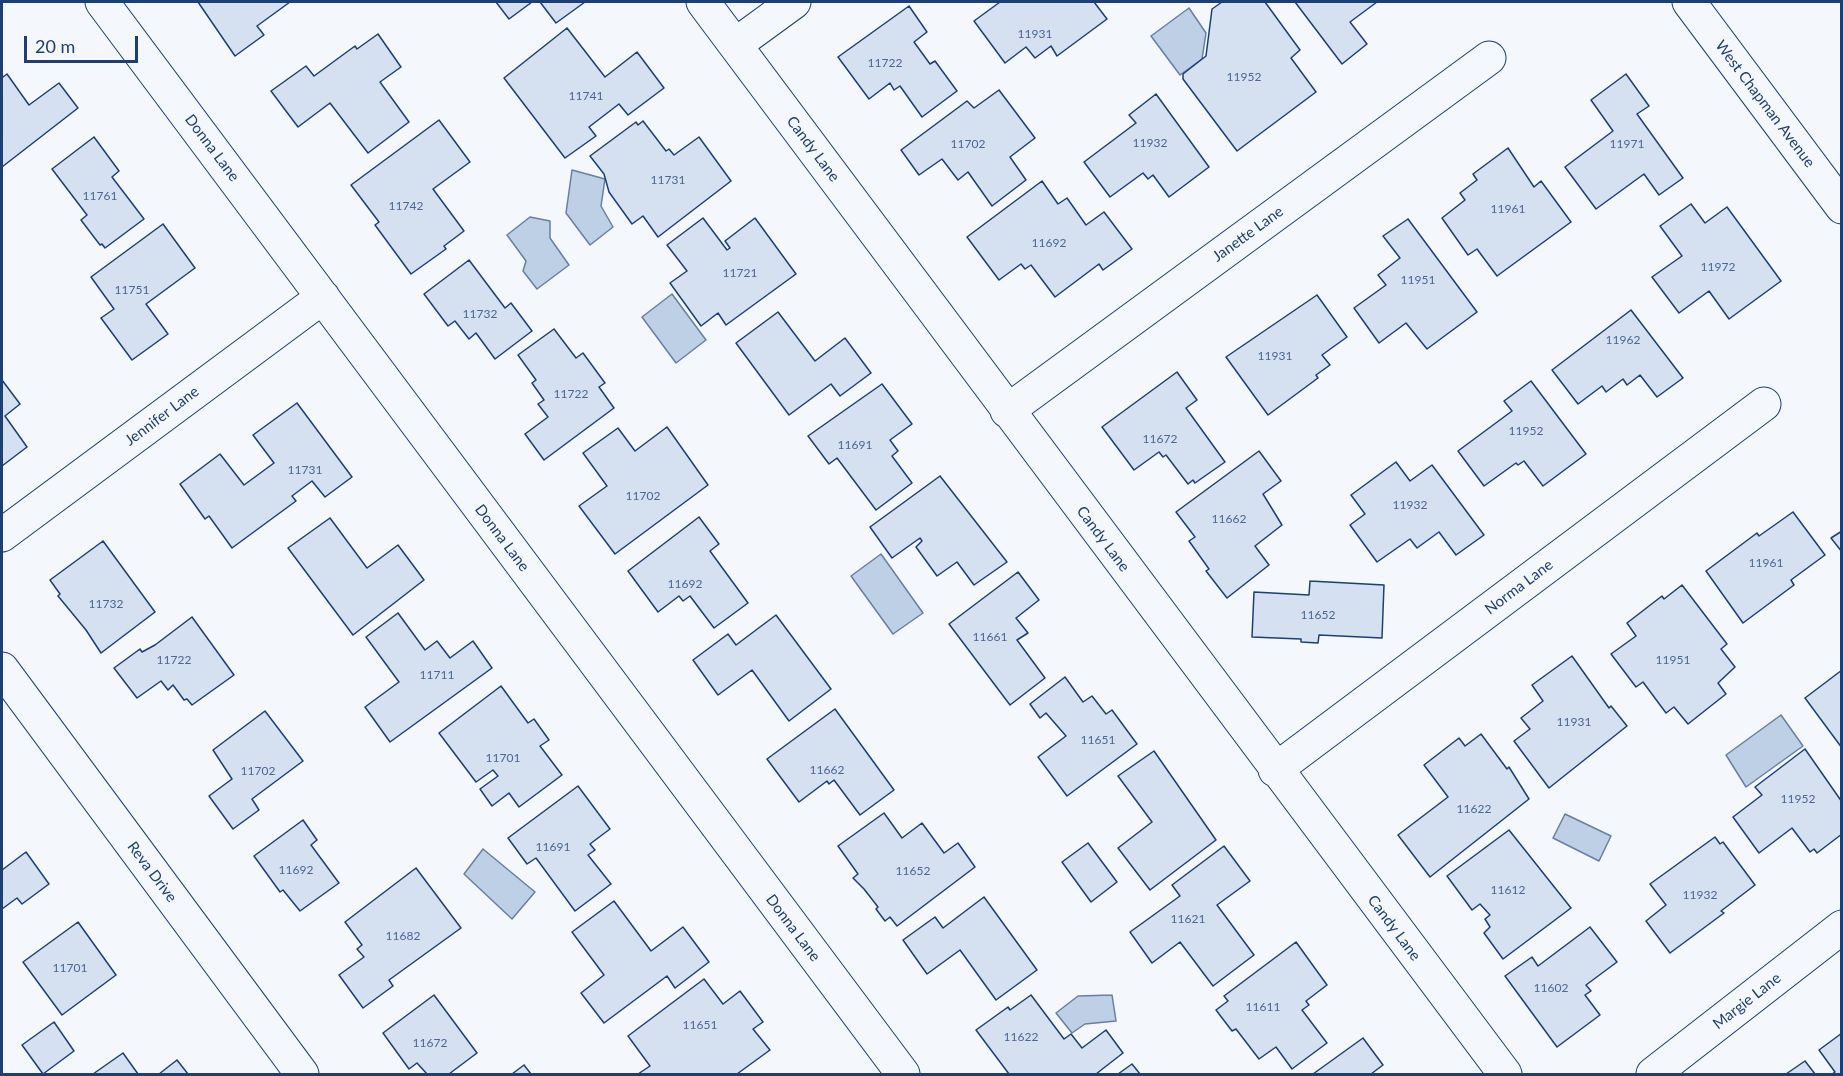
<!DOCTYPE html>
<html>
<head>
<meta charset="utf-8">
<style>
	body { margin:0 }
	#map { position:relative; width:1843px; height:1076px; overflow:hidden; background:#f4f7fb; font-family:Lato,sans-serif }
	canvas { display:block }
	.frame { position:absolute; inset:0; border:3px solid #1d3f73; pointer-events:none }
	.scale { position:absolute; left:24px; top:36px; width:114px; height:27px; box-sizing:border-box; border:3px solid #1d3f73; border-top:0; padding-left:8px; font-size:18px; line-height:21px; white-space:nowrap; color:#1d3f73; -webkit-text-stroke:4px #f4f7fb; paint-order:stroke }
</style>
</head>
<body>
<div id="map">
<canvas width="1843" height="1076"></canvas>
<div class="frame"></div>
<div class="scale">20 m</div>
</div>
<script>
const ctx = document.querySelector('canvas').getContext('2d');
ctx.lineJoin = 'round';
function fillPath(path, color) { ctx.fillStyle = color; ctx.fill(path, 'evenodd'); }
const toPath = rows => new Path2D(rows.map(r => 'M' + r).join(''));
function trace(path, color, width, dash) { ctx.strokeStyle = color; ctx.lineWidth = width; ctx.lineCap = dash ? 'butt' : 'round'; ctx.setLineDash(dash || []); ctx.stroke(path); }
function write(font, color, halo, rows, align = 'center') {
  ctx.font = font + ' Lato,sans-serif'; ctx.lineWidth = 4.5; ctx.setLineDash([]); ctx.textBaseline = 'middle'; ctx.strokeStyle = halo; ctx.fillStyle = color; for (const [text, x, y, turn = 0] of rows) {
    ctx.save(); ctx.translate(x, y); ctx.rotate((+turn || 0) * Math.PI / 180); ctx.textAlign = isNaN(turn) ? turn : align; if (halo) ctx.strokeText(text, 0, 0); ctx.fillText(text, 0, 0); ctx.restore();
  }
}
const water = toPath([
	[1189,8,1206,33,1202,59,1180,75,1151,36,1189,8],
	[572,170,605,179,601,206,613,227,590,245,566,213,572,170],
	[530,217,550,221,550,238,569,265,537,289,523,271,526,261,507,235,530,217],
	[672,294,706,340,676,363,642,317,672,294],
	[881,554,923,613,893,634,851,576,881,554],
	[1781,715,1803,746,1746,787,1726,755,1781,715],
	[1565,814,1611,836,1599,861,1553,838,1565,814],
	[483,849,535,892,512,919,464,874,483,849],
	[1112,995,1116,1021,1085,1024,1072,1033,1056,1013,1078,996,1112,995]
]);
fillPath(water, '#bed0e5');
trace(water, '#687fa3', 1.5);
const building = toPath([
	[198,2,290,2,257,26,264,35,235,56,198,2],
	[496,2,532,2,509,19,496,2],
	[540,2,585,2,556,23,540,2],
	[1000,2,1094,2,1107,19,1057,56,1051,46,1035,58,1026,47,1005,63,974,21,1000,2],
	[1222,2,1265,2,1300,50,1291,58,1316,92,1237,151,1183,79,1183,74,1206,56,1212,9,1222,2],
	[1295,2,1377,2,1350,22,1367,44,1342,64,1295,2],
	[909,6,927,32,914,42,930,64,935,61,957,91,922,117,900,86,894,90,890,83,869,99,838,57,909,6],
	[567,28,605,77,637,52,664,88,628,115,619,104,589,127,596,136,565,158,504,78,567,28],
	[378,34,401,67,380,82,409,122,368,153,330,103,298,127,271,91,306,66,314,76,355,46,357,49,378,34],
	[7,74,29,105,59,83,78,108,2,167,2,75,3,77,7,74],
	[1626,74,1649,106,1637,114,1683,178,1659,195,1644,174,1596,209,1565,167,1613,131,1591,100,1626,74],
	[999,90,1035,138,1010,157,1026,180,992,206,968,172,958,180,942,159,919,175,901,150,967,101,974,108,999,90],
	[1156,94,1209,167,1169,197,1153,175,1148,179,1143,173,1110,197,1084,162,1136,123,1129,115,1156,94],
	[439,120,470,162,433,189,464,231,444,246,446,249,411,274,375,225,379,222,351,185,439,120],
	[643,121,666,151,669,149,674,155,699,137,731,181,658,237,643,216,632,224,609,192,604,174,590,156,636,122,638,125,643,121],
	[94,137,119,171,112,177,144,219,105,248,102,244,100,245,81,220,87,215,52,169,94,137],
	[1508,148,1534,187,1541,181,1571,222,1497,276,1477,249,1468,255,1442,218,1465,200,1460,193,1477,180,1473,174,1508,148],
	[1042,181,1058,204,1067,198,1086,225,1104,212,1132,249,1103,270,1099,264,1055,297,1031,265,1025,269,1021,264,999,280,967,237,1042,181],
	[1691,204,1705,223,1727,207,1781,281,1729,319,1709,291,1679,313,1652,277,1682,256,1660,226,1691,204],
	[703,218,727,250,730,248,725,241,755,218,796,274,726,325,718,313,701,326,670,283,687,271,667,245,703,218],
	[1408,219,1477,312,1427,349,1406,323,1379,343,1354,308,1386,285,1378,275,1400,258,1383,236,1408,219],
	[163,224,195,268,146,304,168,334,132,360,101,318,114,309,91,277,163,224],
	[469,260,505,308,511,303,532,331,495,359,476,333,469,339,455,321,448,326,424,294,469,260],
	[1317,295,1347,337,1322,355,1330,365,1316,375,1318,378,1268,415,1226,357,1317,295],
	[1631,310,1683,378,1657,397,1640,375,1627,385,1623,379,1606,392,1602,386,1578,404,1552,370,1631,310],
	[778,312,815,361,845,338,871,373,840,396,831,384,789,415,736,343,778,312],
	[554,329,576,358,583,353,605,383,599,387,614,408,544,460,525,434,548,417,538,404,544,400,532,383,536,380,518,355,554,329],
	[1177,372,1197,400,1186,408,1225,462,1195,483,1193,480,1188,484,1166,455,1163,457,1159,452,1134,470,1102,427,1177,372],
	[2,380,20,404,5,416,27,447,2,466,2,380],
	[1531,381,1586,454,1543,486,1524,461,1518,465,1516,463,1484,486,1458,451,1512,411,1504,401,1531,381],
	[882,384,912,424,890,440,898,451,892,456,912,483,876,510,837,458,829,464,808,436,882,384],
	[297,403,352,477,325,497,312,481,292,496,296,501,232,548,209,516,205,519,180,484,220,454,244,485,274,463,253,435,297,403],
	[667,427,708,485,615,554,579,506,607,486,583,453,618,428,635,451,667,427],
	[1259,451,1281,481,1263,494,1282,525,1255,546,1269,565,1227,598,1206,571,1209,569,1189,541,1195,537,1176,512,1259,451],
	[1396,462,1410,481,1432,465,1484,535,1456,555,1439,532,1417,548,1410,539,1377,562,1350,525,1365,514,1351,495,1396,462],
	[940,476,1007,562,974,585,957,562,937,576,916,547,922,541,920,538,892,558,870,527,940,476],
	[1793,512,1825,555,1791,580,1794,585,1743,623,1706,571,1757,533,1759,536,1793,512],
	[699,517,719,544,710,551,748,603,714,628,690,596,683,601,679,596,658,612,628,571,699,517],
	[330,518,367,568,398,545,424,580,353,635,288,548,330,518],
	[1842,531,1842,552,1831,538,1842,531],
	[103,541,155,612,101,653,86,630,58,596,60,594,50,580,103,541],
	[1018,572,1039,600,1016,618,1028,633,1017,640,1045,678,1010,705,949,624,1018,572],
	[1310,581,1384,585,1382,638,1319,635,1318,643,1301,642,1301,639,1252,637,1254,592,1309,595,1310,581],
	[1682,585,1727,644,1721,649,1735,667,1718,683,1726,694,1688,724,1674,707,1666,713,1643,682,1636,687,1611,654,1636,636,1627,623,1662,596,1664,599,1682,585],
	[398,613,425,650,437,641,450,658,473,641,492,668,390,742,365,707,399,682,366,637,398,613],
	[776,615,831,689,789,721,752,670,718,695,693,660,728,634,736,645,776,615],
	[192,617,234,675,192,705,187,699,184,700,173,685,168,690,161,681,137,698,114,668,140,649,142,652,155,645,192,617],
	[1572,656,1609,708,1611,706,1627,726,1549,788,1514,741,1530,729,1521,718,1543,701,1532,685,1572,656],
	[1842,670,1842,748,1805,698,1842,670],
	[1065,677,1083,702,1092,696,1106,714,1112,710,1137,744,1067,796,1038,757,1066,736,1046,713,1040,718,1030,704,1065,677],
	[501,686,528,723,534,719,549,740,540,746,562,775,519,807,509,793,492,806,480,789,498,776,493,770,476,782,439,733,501,686],
	[835,709,894,790,860,815,834,780,829,784,827,781,799,802,767,759,835,709],
	[265,711,303,761,252,799,259,810,233,829,209,796,232,779,213,750,265,711],
	[1481,734,1507,769,1509,767,1529,799,1430,877,1398,835,1448,797,1424,765,1459,738,1465,746,1481,734],
	[1805,749,1842,802,1842,834,1817,853,1814,849,1810,852,1792,828,1759,853,1733,817,1762,795,1755,787,1805,749],
	[1154,751,1216,840,1150,890,1118,848,1152,822,1118,776,1154,751],
	[578,786,610,829,590,844,595,850,588,855,611,884,575,911,536,858,527,864,508,838,578,786],
	[884,813,902,838,922,823,944,853,958,843,975,867,897,926,890,917,885,921,876,909,878,907,864,889,853,878,858,874,838,846,884,813],
	[303,820,317,840,311,845,339,883,300,911,283,890,280,892,254,856,303,820],
	[1509,830,1571,908,1503,959,1484,933,1490,927,1485,919,1490,915,1480,904,1472,910,1447,876,1509,830],
	[1715,837,1720,844,1723,842,1755,885,1721,911,1724,913,1670,953,1646,921,1666,905,1650,884,1715,837],
	[1088,843,1117,882,1091,902,1062,862,1088,843],
	[1224,846,1250,881,1217,905,1254,955,1213,986,1180,942,1152,963,1130,932,1180,896,1172,885,1224,846],
	[26,852,49,884,22,904,17,898,2,909,2,870,26,852],
	[416,868,461,928,389,980,393,986,363,1008,339,975,364,957,357,949,362,945,345,922,416,868],
	[984,897,1037,970,996,1000,960,950,927,974,903,940,935,917,943,928,984,897],
	[614,901,651,951,683,927,709,962,675,988,667,976,604,1023,581,993,604,975,572,932,614,901],
	[78,922,116,975,62,1015,23,962,78,922],
	[1590,927,1617,962,1586,985,1591,991,1585,995,1600,1015,1557,1047,1505,976,1532,957,1538,966,1590,927],
	[1296,942,1327,985,1306,1001,1309,1005,1302,1010,1327,1043,1292,1069,1276,1047,1259,1059,1236,1029,1232,1031,1216,1010,1228,1001,1224,996,1296,942],
	[704,979,723,1004,740,991,763,1022,753,1029,770,1050,737,1074,638,1074,650,1066,628,1036,704,979],
	[434,995,477,1053,449,1074,427,1074,417,1063,409,1069,383,1033,434,995],
	[1031,995,1064,1039,1071,1034,1082,1048,1106,1030,1123,1053,1096,1074,1009,1074,976,1030,1008,1007,1010,1010,1031,995],
	[54,1022,74,1051,43,1074,22,1045,54,1022],
	[1842,1033,1842,1074,1832,1074,1835,1072,1819,1050,1842,1033],
	[1363,1038,1383,1065,1371,1074,1313,1074,1363,1038],
	[123,1053,138,1074,93,1074,123,1053],
	[177,1060,188,1074,159,1074,177,1060],
	[1805,1061,1815,1074,1786,1074,1805,1061],
	[1132,1064,1140,1074,1118,1074,1132,1064],
	[524,1065,531,1074,512,1074,524,1065]
]);
fillPath(building, '#d5e0f0');
trace(building, '#1d3f73', 1.5);
const street = toPath([
	[102,2,903,1074],
	[703,2,1505,1074],
	[735,45,794,2],
	[1007,411,1489,58],
	[2,535,323,297],
	[2,669,302,1074],
	[1275,770,1764,404],
	[1653,1074,1842,927]
]);
const primary = toPath([
	[1689,2,1842,207]
]);
trace(street, '#1d3f73', 35);
trace(primary, '#1d3f73', 35);
trace(street, '#f4f7fb', 33);
trace(primary, '#f4f7fb', 33);
write('12px', '#4b6792', null, [
	["11931",1035,34],
	["11722",885,63],
	["11952",1244,77],
	["11741",586,96],
	["11932",1150,143],
	["11702",968,144],
	["11971",1627,144],
	["11731",668,180],
	["11761",100,196],
	["11742",406,206],
	["11961",1508,209],
	["11692",1049,243],
	["11972",1718,267],
	["11721",740,273],
	["11951",1418,280],
	["11751",132,290],
	["11732",480,314],
	["11962",1623,340],
	["11931",1275,356],
	["11722",571,394],
	["11952",1526,431],
	["11672",1160,439],
	["11691",855,445],
	["11731",305,470],
	["11702",643,496],
	["11932",1410,505],
	["11662",1229,519],
	["11961",1766,563],
	["11692",685,584],
	["11732",106,604],
	["11652",1318,615],
	["11661",990,637],
	["11722",174,660],
	["11951",1673,660],
	["11711",437,675],
	["11931",1574,722],
	["11651",1098,740],
	["11701",503,758],
	["11662",827,770],
	["11702",258,771],
	["11952",1798,799],
	["11622",1474,809],
	["11691",553,847],
	["11692",296,870],
	["11652",913,871],
	["11612",1508,890],
	["11932",1700,895],
	["11621",1188,919],
	["11682",403,936],
	["11701",70,968],
	["11602",1551,988],
	["11611",1263,1007],
	["11651",700,1025],
	["11622",1021,1037],
	["11672",430,1043]
]);
write('15px', '#1d3f73', '#f4f7fb', [
	["West Chapman Avenue",1765,104,53],
	["Donna Lane",212,148,53],
	["Candy Lane",813,149,53],
	["Janette Lane",1248,234,-36],
	["Jennifer Lane",162,416,-37],
	["Donna Lane",502,538,53],
	["Candy Lane",1103,539,53],
	["Norma Lane",1519,587,-37],
	["Reva Drive",152,872,53],
	["Donna Lane",793,928,53],
	["Candy Lane",1394,928,53],
	["Margie Lane",1747,1001,-38]
]);
</script>
</body>
</html>
